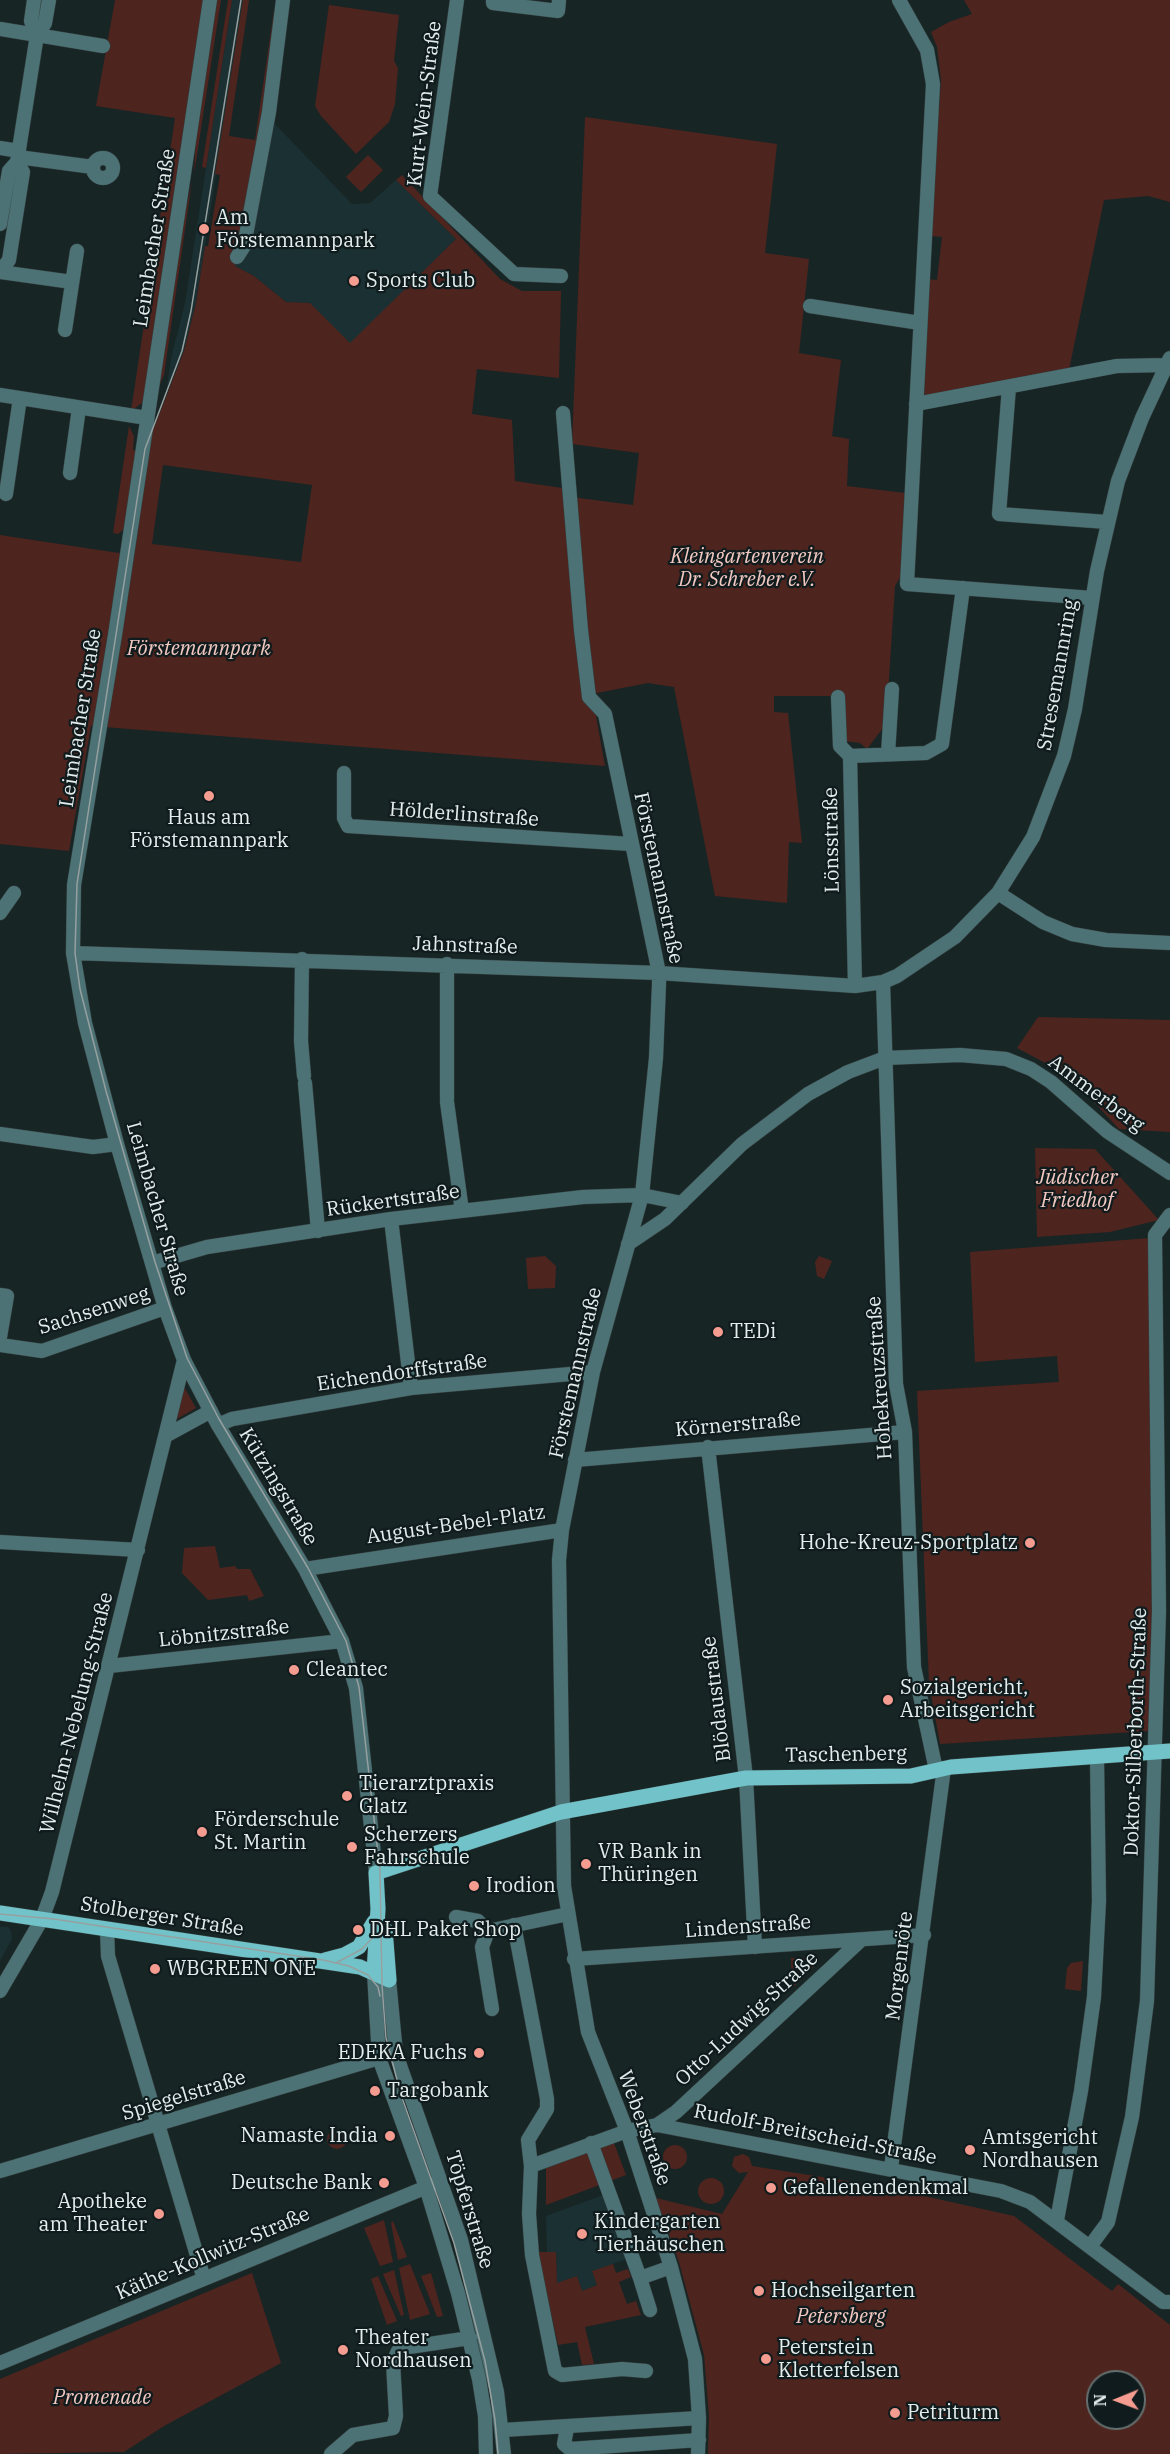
<!DOCTYPE html>
<html>
<head>
<meta charset="utf-8">
<style>
	body { margin:0 }
	#map { position:relative; width:1170px; height:2454px; overflow:hidden; background:#182525; font-family:"IBM Plex Serif",serif }
	canvas { display:block }
	.north { position:absolute; left:1086px; top:2370px; width:60px; height:60px; box-sizing:border-box; background:#0f1b1c; border:2px solid #646f6f; border-radius:50%; rotate:269deg; font-size:16px; font-weight:700; line-height:24px; text-align:center; color:#e4ecec }
	.north::after { content:''; display:block; margin:auto; width:21px; height:27px; background:#f59c90; clip-path:polygon(50% 0,100% 100%,50% 72%,0 100%) }
</style>
</head>
<body>
<div id="map">
<canvas width="1170" height="2454"></canvas>
<div class="north">N</div>
</div>
<script>
const ctx = document.querySelector('canvas').getContext('2d');
ctx.lineJoin = 'round';
function fillPath(path, color) { ctx.fillStyle = color; ctx.fill(path, 'evenodd'); }
const toPath = rows => new Path2D(rows.map(r => 'M' + r).join(''));
function trace(path, color, width, dash) { ctx.strokeStyle = color; ctx.lineWidth = width; ctx.lineCap = dash ? 'butt' : 'round'; ctx.setLineDash(dash || []); ctx.stroke(path); }
function write(font, color, halo, rows, align = 'center') {
  ctx.font = font + ' "IBM Plex Serif",serif'; ctx.lineWidth = 4.5; ctx.setLineDash([]); ctx.textBaseline = 'middle'; ctx.strokeStyle = halo; ctx.fillStyle = color; for (const [text, x, y, turn = 0] of rows) {
    ctx.save(); ctx.translate(x, y); ctx.rotate((+turn || 0) * Math.PI / 180); ctx.textAlign = isNaN(turn) ? turn : align; if (halo) ctx.strokeText(text, 0, 0); ctx.fillText(text, 0, 0); ctx.restore();
  }
}
fillPath(toPath([
	[232,0,243,0,196,303,184,351,166,394,171,358,185,303],
	[273,122,352,204,370,203,396,180,456,239,350,344,310,303,286,302,254,276,235,266,259,141],
	[0,1927,8,1927,11,1931,12,1939,0,1961],
	[603,2195,627,2259,593,2271,597,2285,582,2291,577,2276,557,2284,556,2252,547,2252,546,2216]
]), '#1b3032');
fillPath(toPath([
	[115,0,205,0,146,392,142,403,131,411,175,118,96,106],
	[216,0,221,0,194,174,197,118],
	[228,0,232,0,206,168,202,167],
	[243,0,249,0,229,136,255,140,274,10,277,11,259,141,235,266,254,276,286,302,310,303,350,343,456,239,396,180,402,175,500,279,522,291,561,291,559,378,477,369,472,414,512,420,515,481,562,488,563,496,633,505,639,453,572,444,585,117,777,144,765,253,809,259,799,353,841,360,832,436,849,439,847,486,905,493,901,576,895,586,886,724,867,749,860,743,844,741,841,696,774,696,774,712,788,713,802,843,789,842,787,903,715,896,674,687,648,683,592,694,605,766,91,726,69,851,0,844,0,535,132,555,150,438,184,351,196,303,205,246,208,246,220,175,215,174],
	[163,465,312,485,301,562,152,544],
	[964,0,1170,0,1170,202,1148,196,1104,200,1069,370,922,396,928,279,937,280,942,237,931,236,941,80,937,47,931,32,949,22,972,14],
	[329,5,399,15,394,61,398,68,395,104,389,122,356,154,321,116,315,106],
	[368,155,383,170,361,192,346,177],
	[192,181,164,375,154,398,183,222],
	[129,426,134,436,133,450,136,451,124,529,118,534,113,533],
	[1038,1017,1170,1020,1170,1132,1119,1129,1070,1076,1017,1048],
	[1035,1148,1095,1149,1159,1220,1110,1232,1037,1237],
	[1150,1238,1154,1612,1150,1731,940,1744,929,1683,917,1391,1059,1382,1057,1356,975,1362,970,1252],
	[545,1256,556,1266,555,1288,528,1289,526,1258],
	[819,1256,832,1261,824,1279,817,1276,815,1262],
	[183,1385,196,1408,175,1420],
	[215,1546,220,1568,235,1566,237,1569,250,1569,264,1596,249,1601,247,1595,208,1600,182,1573,184,1548],
	[819,1957,819,1962,792,1988,791,1958],
	[1083,1961,1081,1991,1065,1989,1067,1968,1071,1963],
	'327 2139a10 10 0 1 1 20 0a10 10 0 1 1-20 0Z',
	[614,2143,626,2175,546,2205,546,2166,598,2146],
	'663 2157a12 12 0 1 1 24 0a12 12 0 1 1-24 0Z',
	[743,2154,749,2157,752,2166,879,2186,1014,2216,1112,2291,1118,2284,1170,2325,1170,2454,708,2454,709,2416,704,2355,679,2262,656,2198,722,2214,748,2172,739,2173,732,2166,734,2157],
	[1098,2382,1134,2382,1134,2418,1098,2418],
	'698 2191a13 13 0 1 1 26 0a13 13 0 1 1-26 0Z',
	[384,2220,393,2262,380,2266,364,2228],
	[393,2221,407,2257,398,2260,391,2223],
	[538,2252,556,2252,557,2283,577,2276,582,2291,597,2285,592,2271,613,2264,616,2273,628,2269,631,2277,619,2282,627,2304,636,2301,641,2315,585,2327,594,2364,582,2365,577,2342,558,2345],
	[410,2264,430,2314,410,2320,399,2268],
	[394,2270,404,2315,401,2316,383,2274],
	[252,2273,281,2363,164,2426,124,2452,0,2454,0,2379],
	[431,2273,443,2316,437,2317,421,2276],
	[378,2276,397,2321,387,2325,371,2279]
]), '#4e241f');
const minor = toPath([
	[34,0,31,21,37,35],
	[210,0,115,635,74,885,73,953,85,1023,117,1144,165,1308,184,1360,218,1425,305,1569,342,1641,356,1688,376,1873],
	[457,0,430,196,514,274,561,276],
	[493,0,493,3,558,11,559,0],
	[899,0,927,50,933,84,907,584,1092,598],
	[0,29,103,46],
	[0,148,19,151],
	[18,157,93,167],
	'93 168a10 10 0 1 1 20 0a10 10 0 1 1-20 0Z',
	[0,224,9,171,17,162,37,35,45,23,49,0],
	[237,257,244,246,269,112,283,0],
	[0,272,9,260,23,172,17,162],
	[0,272,72,282],
	[810,306,920,323],
	[65,330,77,251],
	[1009,387,999,514,1107,522],
	[0,395,147,418],
	[916,404,1117,366,1166,365],
	[563,413,581,630,589,697,605,714,659,973,659,984,656,1058,642,1195,593,1372,562,1530,559,1560,564,1886,588,2032,627,2131,671,2267,695,2359,699,2418,698,2454],
	[70,473,79,408],
	[6,494,20,398],
	[838,697,840,746,850,756,855,986],
	[888,754,892,689],
	[850,756,926,753,942,744,963,588],
	[344,773,344,818,348,826,631,844],
	[998,893,1043,922,1072,934,1106,940,1170,943],
	[0,913,14,893],
	[73,953,659,973,855,986,883,982,897,976,955,937,998,893,1033,837,1064,756,1075,709,1097,571,1118,481,1142,418,1170,358],
	[302,959,301,1041,304,1076],
	[883,982,896,1384,905,1432,914,1667,936,1770],
	[305,1083,318,1231],
	[447,1099,447,964],
	[447,1102,462,1211],
	[0,1134,93,1147,117,1144],
	[391,1219,411,1388],
	[628,1244,665,1219,742,1144,808,1094,848,1072,885,1058,960,1055,1006,1059,1031,1069,1051,1082,1108,1132,1170,1173],
	[152,1263,207,1247,391,1219,583,1197,642,1195,682,1203],
	[0,1295,7,1296,0,1337],
	[0,1345,42,1351,165,1308],
	[218,1425,232,1419,411,1388,593,1372],
	[167,1435,211,1411],
	[708,1447,746,1778,755,1947],
	[575,1460,905,1432],
	[0,1542,138,1550],
	[305,1569,562,1530],
	[109,1666,342,1641],
	[456,1917,478,1921,488,1931],
	[514,1925,547,2099,547,2109,528,2140,531,2166,529,2214,532,2255,555,2371,562,2375,622,2369,646,2371],
	[107,1930,108,1956,204,2279],
	[488,1931,568,1914],
	[488,1931,482,1947,492,2009],
	[574,1959,924,1935],
	[374,1972,379,2058,426,2187,458,2293,479,2379,485,2416,486,2454],
	[389,1980,396,2054,461,2240,497,2392,504,2454],
	[0,1991,42,1919,52,1892,184,1360],
	[657,2125,676,2112,861,1940],
	[591,2143,640,2278,671,2267],
	[531,2166,627,2131,657,2125,1001,2191,1030,2202,1163,2302,1170,2302],
	[891,2168,944,1768],
	[0,2171,379,2058],
	[1057,2220,1081,2091,1094,1997,1099,1901,1097,1757],
	[1091,2245,1108,2222,1132,2117,1147,2001,1159,1611,1155,1235,1170,1215],
	[640,2278,650,2310],
	[0,2363,434,2184],
	[567,2428,564,2444,570,2449,699,2440],
	[503,2430,699,2418],
	[331,2454,353,2435,393,2428,396,2416,393,2362,398,2351,409,2347,470,2338]
]);
const major = toPath([
	[0,1913,360,1967,389,1980],
	[385,1929,389,1980],
	[325,1960,344,1955,359,1947,374,1922],
	[374,1972,378,1909,376,1873,561,1812,746,1778,911,1776,951,1767,1170,1751]
]);
trace(minor, '#354141', 15);
trace(major, '#354141', 16);
trace(minor, '#4c7275', 14);
trace(major, '#72c3c9', 15);
trace(toPath([
	[241,0,191,311,182,351,145,449,77,884,75,953,80,989,106,1091,155,1262,187,1358,219,1419,308,1568,346,1641,359,1687,380,1871,382,1985,386,2038,401,2095,454,2243,485,2361,495,2420,498,2454],
	[0,1914,54,1919,323,1960,349,1966,368,1975,378,1987,380,1996],
	[336,1963,362,1949,374,1936,378,1921]
]), '#96a0a0', 1.5);
for (const [x, y, r, color] of [
	[204,229,6,"#f59c90"],
	[354,281,6,"#f59c90"],
	[209,796,6,"#f59c90"],
	[718,1332,6,"#f59c90"],
	[1030,1543,6,"#f59c90"],
	[294,1670,6,"#f59c90"],
	[888,1700,6,"#f59c90"],
	[347,1796,6,"#f59c90"],
	[202,1832,6,"#f59c90"],
	[352,1847,6,"#f59c90"],
	[586,1864,6,"#f59c90"],
	[474,1886,6,"#f59c90"],
	[358,1930,6,"#f59c90"],
	[155,1969,6,"#f59c90"],
	[479,2053,6,"#f59c90"],
	[375,2091,6,"#f59c90"],
	[390,2136,6,"#f59c90"],
	[970,2150,6,"#f59c90"],
	[384,2183,6,"#f59c90"],
	[771,2188,6,"#f59c90"],
	[159,2214,6,"#f59c90"],
	[582,2234,6,"#f59c90"],
	[759,2291,6,"#f59c90"],
	[343,2350,6,"#f59c90"],
	[766,2359,6,"#f59c90"],
	[895,2413,6,"#f59c90"]
]) { const dot = new Path2D(); dot.arc(x, y, r, 0, 2 * Math.PI); ctx.fillStyle = color; ctx.fill(dot); trace(dot, '#0f1b1c', 2); }
write('20px', '#e4ecec', '#0f1b1c', [
	["Kurt-Wein-Straße",425,104,-83],
	["Leimbacher Straße",155,238,-81],
	["Stresemannring",1058,675,-80],
	["Leimbacher Straße",81,718,-81],
	["Hölderlinstraße",464,815,4],
	["Lönsstraße",832,840,-91],
	["Förstemannstraße",658,878,78],
	["Jahnstraße",465,946,2],
	["Ammerberg",1096,1094,37],
	["Rückertstraße",393,1201,-8],
	["Leimbacher Straße",157,1209,74],
	["Sachsenweg",94,1311,-18],
	["Eichendorffstraße",402,1373,-8],
	["Förstemannstraße",576,1373,-77],
	["Hohekreuzstraße",880,1378,-94],
	["Körnerstraße",738,1425,-5],
	["Kützingstraße",278,1487,59],
	["August-Bebel-Platz",456,1525,-8],
	["Löbnitzstraße",224,1634,-6],
	["Blödaustraße",717,1699,-97],
	["Wilhelm-Nebelung-Straße",77,1713,-76],
	["Doktor-Silberborth-Straße",1136,1732,-88],
	["Taschenberg",846,1755,-1],
	["Stolberger Straße",162,1917,9],
	["Lindenstraße",748,1927,-4],
	["Morgenröte",900,1966,-83],
	["Otto-Ludwig-Straße",747,2019,-43],
	["Spiegelstraße",184,2096,-17],
	["Weberstraße",644,2128,70],
	["Rudolf-Breitscheid-Straße",815,2135,11],
	["Töpferstraße",469,2210,73],
	["Käthe-Kollwitz-Straße",213,2254,-23]
]);
write('20px', '#e4ecec', '#0f1b1c', [
	["Am",216,218],
	["Förstemannpark",216,241],
	["Sports Club",366,281],
	["Haus am",209,818,"center"],
	["Förstemannpark",209,841,"center"],
	["TEDi",730,1332],
	["Hohe-Kreuz-Sportplatz",1018,1543,"right"],
	["Cleantec",306,1670],
	["Sozialgericht,",900,1688],
	["Arbeitsgericht",900,1711],
	["Tierarztpraxis",359,1784],
	["Glatz",359,1807],
	["Förderschule",214,1820],
	["St. Martin",214,1843],
	["Scherzers",364,1835],
	["Fahrschule",364,1858],
	["VR Bank in",598,1852],
	["Thüringen",598,1875],
	["Irodion",486,1886],
	["DHL Paket Shop",370,1930],
	["WBGREEN ONE",167,1969],
	["EDEKA Fuchs",467,2053,"right"],
	["Targobank",387,2091],
	["Namaste India",378,2136,"right"],
	["Amtsgericht",982,2138],
	["Nordhausen",982,2161],
	["Deutsche Bank",372,2183,"right"],
	["Gefallenendenkmal",783,2188],
	["Apotheke",147,2202,"right"],
	["am Theater",147,2225,"right"],
	["Kindergarten",594,2222],
	["Tierhäuschen",594,2245],
	["Hochseilgarten",771,2291],
	["Theater",355,2338],
	["Nordhausen",355,2361],
	["Peterstein",778,2348],
	["Kletterfelsen",778,2371],
	["Petriturm",907,2413]
], 'left');
write('italic 20px', '#f4c9c2', '#0f1b1c', [
	["Kleingartenverein",747,557],
	["Dr. Schreber e.V.",747,580],
	["Förstemannpark",199,649],
	["Jüdischer",1077,1178],
	["Friedhof",1077,1201],
	["Petersberg",841,2317],
	["Promenade",102,2398]
]);
</script>
</body>
</html>
